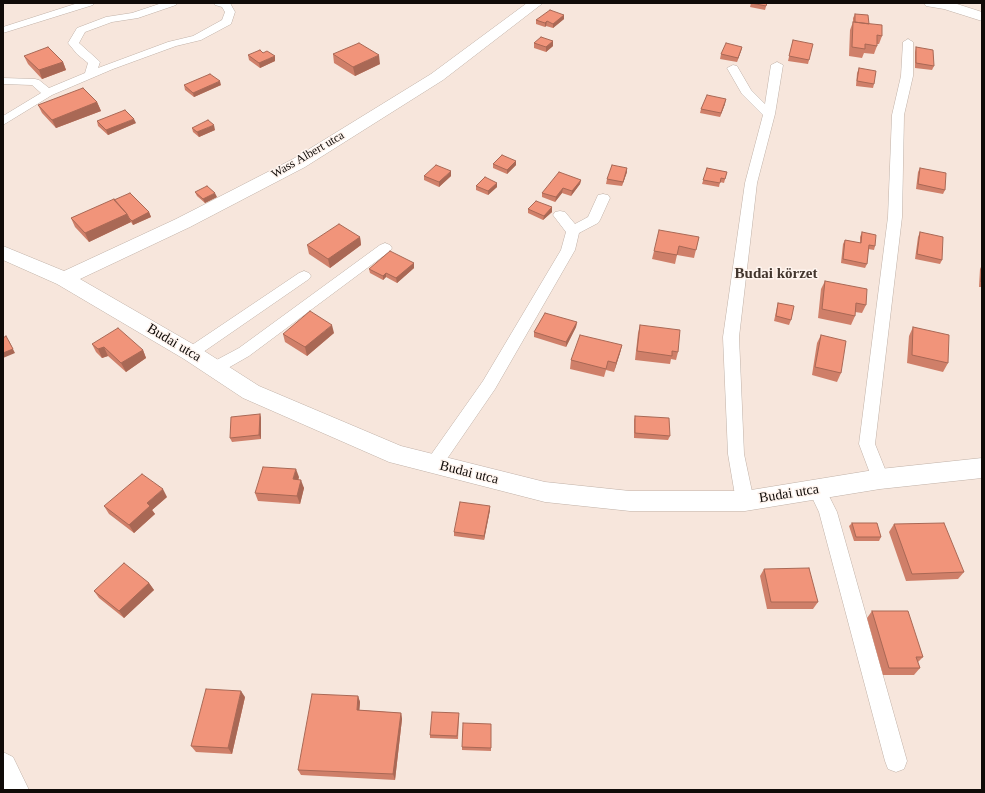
<!DOCTYPE html>
<html>
<head>
<meta charset="utf-8">
<style>
	body { margin:0 }
	#map { position:relative; width:985px; height:793px; overflow:hidden; background:#f7e6dc; font-family:Georgia,serif }
	canvas { display:block }
	.frame { position:absolute; inset:0; border:4px solid #100b08; pointer-events:none }
</style>
</head>
<body>
<div id="map">
<canvas width="985" height="793"></canvas>
<div class="frame"></div>
</div>
<script>
const ctx = document.querySelector('canvas').getContext('2d');
ctx.lineJoin = 'round';
const toPath = rows => new Path2D(rows.map(r => 'M' + r).join(''));
function trace(path, color, width, dash) { ctx.strokeStyle = color; ctx.lineWidth = width; ctx.lineCap = dash ? 'butt' : 'round'; ctx.setLineDash(dash || []); ctx.stroke(path); }
function fillPath(path, color) { ctx.fillStyle = color; ctx.fill(path, 'evenodd'); }
function write(font, color, halo, rows, align = 'center') {
  ctx.font = font + ' Georgia,serif'; ctx.lineWidth = 3; ctx.setLineDash([]); ctx.textBaseline = 'middle'; ctx.strokeStyle = halo; ctx.fillStyle = color; for (const [text, x, y, turn = 0] of rows) {
    ctx.save(); ctx.translate(x, y); ctx.rotate((+turn || 0) * Math.PI / 180); ctx.textAlign = isNaN(turn) ? turn : align; if (halo) ctx.strokeText(text, 0, 0); ctx.fillText(text, 0, 0); ctx.restore();
  }
}
const service = toPath([
	[78,3,94,3,93,5,3,33,3,27,78,3],
	[162,3,177,3,176,5,138,18,112,22,85,32,79,43,98,60,100,62,98,68,168,42,193,36,222,20,225,12,222,7,215,5,214,3,230,3,235,12,231,24,201,40,176,46,113,69,52,95,3,125,3,116,41,93,32,85,3,84,3,78,35,79,39,80,49,88,85,73,88,63,77,54,68,43,77,28,106,17,132,13,162,3],
	[908,39,913,42,913,76,904,115,902,217,875,444,889,479,886,484,880,486,874,484,859,444,888,217,892,115,901,76,903,42,908,39],
	[777,62,783,65,775,114,757,183,739,337,744,454,754,501,751,506,745,508,739,506,736,501,728,454,723,337,745,183,763,115,742,94,727,68,733,65,737,66,751,90,765,104,771,65,777,62],
	[603,194,608,195,610,198,600,220,598,223,579,233,575,250,495,389,440,469,434,471,428,469,426,464,428,459,483,381,561,250,566,232,553,215,555,212,560,211,565,212,575,224,588,217,598,195,603,194],
	[385,243,390,245,392,248,390,251,249,356,221,372,215,374,209,372,207,368,209,364,239,348,380,245,385,243],
	[304,271,309,273,311,276,309,279,196,357,191,359,186,357,183,353,186,349,299,273,304,271],
	[817,482,823,484,837,512,907,761,904,769,896,772,888,769,885,761,819,512,808,489,811,484,817,482]
]);
const minor = toPath([
	[527,3,543,3,443,80,305,167,190,227,80,279,198,347,259,386,401,446,545,482,630,491,745,491,880,469,982,458,982,478,880,489,745,511,630,511,545,502,389,462,243,398,184,359,57,284,3,260,3,246,64,271,176,219,293,159,431,74,527,3],
	[924,3,954,3,982,12,982,21,944,9,926,6,924,3]
]);
const tertiary = toPath([
	[3,752,13,757,29,790,3,790,3,752]
]);
trace(service, '#c0b1a7', 1);
trace(minor, '#c0b1a7', 1);
trace(tertiary, '#c0b1a7', 1);
fillPath(service, '#fff');
fillPath(minor, '#fff');
fillPath(tertiary, '#fff');
fillPath(toPath([
	[751,3,767,3,765,10,750,7],
	[855,14,869,24,882,36,879,44,877,44,877,46,874,54,864,53,862,58,849,56,850,30,853,22,853,18],
	[564,15,564,19,553,28,546,26,545,27,536,24,536,20],
	[793,40,809,60,808,64,788,61],
	[553,41,553,46,546,52,534,48,534,43],
	[742,47,741,51,737,62,720,59,721,54],
	[916,47,934,66,932,70,915,68,915,52],
	[333,54,380,64,355,76,334,63],
	[248,55,275,61,260,68,249,60],
	[24,56,63,62,66,70,42,79,28,64],
	[859,68,874,84,873,88,856,86,857,73],
	[184,85,221,85,194,97,185,90],
	[97,102,101,111,56,128,42,113,38,105],
	[725,104,720,117,700,113,701,109],
	[97,121,136,123,108,135,98,126],
	[192,128,215,130,199,137,193,132],
	[516,161,516,165,507,174,493,168,493,164],
	[707,168,727,172,724,183,720,182,719,187,702,184],
	[920,168,945,190,943,194,916,189,918,172],
	[627,172,622,186,606,184,607,179],
	[424,176,451,176,439,187,424,180],
	[581,180,580,184,571,196,562,193,555,202,542,197,542,193],
	[497,183,497,187,488,195,476,190,476,186],
	[195,192,217,197,205,203,197,196],
	[114,200,149,212,151,217,133,225,131,222,89,242,75,227,71,218],
	[552,207,552,212,543,220,528,213,528,209],
	[862,232,875,246,874,250,868,249,867,264,865,268,841,263,843,244,845,240,860,243,860,237],
	[920,232,942,260,940,264,915,259,918,237],
	[360,237,361,245,330,268,309,254,307,245],
	[699,237,694,258,677,255,675,264,652,259,654,251],
	[414,263,414,268,397,283,386,277,383,280,370,273,369,269],
	[982,265,982,287,979,287,980,269],
	[825,281,866,305,862,313,855,312,855,316,851,325,818,318,821,289],
	[778,303,791,320,789,325,774,321,777,307],
	[577,322,576,327,566,347,534,337,534,332],
	[640,325,678,352,676,360,671,359,670,364,635,360,638,333],
	[913,327,948,363,943,372,907,363,909,336],
	[334,333,307,356,285,342,283,334],
	[821,335,841,373,837,382,812,375,817,343],
	[92,344,143,350,146,358,126,372,108,356,102,358,96,352],
	[622,345,620,353,614,372,606,370,604,377,570,369,571,360],
	[260,414,261,418,261,439,232,442,230,438],
	[635,416,670,436,668,440,634,438,634,420],
	[299,477,298,480,304,488,300,504,258,501,255,493],
	[167,497,152,510,155,514,134,533,109,514,104,506],
	[490,506,490,510,484,540,454,536,454,532],
	[852,523,881,537,879,541,854,541,849,526],
	[894,524,964,572,958,579,906,581,889,532],
	[764,569,818,602,813,609,767,609,760,576],
	[149,583,154,590,124,618,99,598,94,591],
	[872,611,923,657,918,662,920,668,914,675,883,675,867,618],
	[358,696,360,702,359,710,401,713,402,719,395,780,301,775,298,770],
	[245,697,232,754,196,752,191,746],
	[459,716,458,739,430,738,430,735],
	[491,724,491,751,462,750,462,747]
]), '#cf7f69');
fillPath(toPath([
	[564,15,564,19,553,28,553,24],
	[547,21,546,26,545,27,545,23],
	[553,41,553,46,546,52,546,47],
	[742,47,741,51,737,62,738,58],
	[379,55,380,64,355,76,353,67],
	[275,56,275,61,260,68,259,63],
	[63,62,66,70,42,79,39,70],
	[220,81,221,85,194,97,193,93],
	[726,99,725,104,720,117,721,113],
	[97,102,101,111,56,128,52,120],
	[134,119,136,123,108,135,106,130],
	[214,125,215,130,199,137,197,132],
	[516,161,516,165,507,174,507,170],
	[627,168,627,172,622,186,623,182],
	[451,171,451,176,439,187,439,182],
	[581,180,580,184,571,196,572,191],
	[497,183,497,187,488,195,488,191],
	[563,188,562,193,555,202,556,197],
	[215,193,217,197,205,203,203,199],
	[552,207,552,212,543,220,544,216],
	[149,212,151,217,133,225,132,221],
	[127,214,131,222,89,242,85,233],
	[360,237,361,245,330,268,328,259],
	[414,263,414,268,397,283,396,278],
	[386,273,386,277,383,280,383,276],
	[577,322,576,327,566,347,566,342],
	[332,325,334,333,307,356,305,347],
	[9,341,15,353,3,358,3,353],
	[622,345,620,353,614,372,616,363],
	[104,347,108,356,102,358,98,349],
	[143,350,146,358,126,372,121,363],
	[260,414,261,418,261,439,259,435],
	[296,469,299,477,296,487,293,479],
	[301,480,304,488,300,504,297,496],
	[163,489,167,497,152,510,155,514,134,533,129,525,147,503],
	[490,506,490,510,484,540,484,536],
	[149,583,154,590,124,618,119,611],
	[241,691,245,697,232,754,228,748],
	[358,696,360,702,359,716,357,710],
	[401,713,402,719,395,780,393,774]
]), '#a96855');
const building = toPath([
	[751,3,767,3,766,6,751,3],
	[550,10,564,15,553,24,547,21,545,23,536,20,550,10],
	[855,14,868,15,869,24,855,22,855,14],
	[853,22,882,25,882,36,877,35,877,46,865,44,865,49,852,47,853,22],
	[541,37,553,41,546,47,534,43,541,37],
	[793,40,813,44,809,60,789,56,793,40],
	[359,43,379,55,353,67,333,54,359,43],
	[726,43,742,47,738,58,721,54,726,43],
	[48,47,63,62,39,70,24,56,48,47],
	[916,47,933,50,934,66,916,63,916,47],
	[260,50,263,53,267,51,275,56,259,63,248,55,260,50],
	[859,68,876,71,874,84,857,81,859,68],
	[210,74,220,81,193,93,184,85,210,74],
	[83,88,97,102,52,120,38,105,83,88],
	[707,95,726,99,721,113,701,109,707,95],
	[125,110,134,119,106,130,97,121,125,110],
	[208,120,214,125,197,132,192,128,208,120],
	[502,155,516,161,507,170,493,164,502,155],
	[436,165,451,171,439,182,424,176,436,165],
	[612,165,627,168,623,182,607,179,612,165],
	[707,168,727,172,725,179,721,178,720,183,703,180,707,168],
	[920,168,946,173,945,190,918,184,920,168],
	[559,172,581,180,572,191,563,188,556,197,542,193,559,172],
	[485,177,497,183,488,191,476,186,485,177],
	[207,186,215,193,203,199,195,192,207,186],
	[130,193,149,212,132,221,129,218,127,214,114,200,130,193],
	[114,199,127,214,85,233,71,218,114,199],
	[536,201,552,207,544,216,528,209,536,201],
	[339,224,360,237,328,259,307,245,339,224],
	[659,230,699,237,696,250,679,246,677,255,654,251,659,230],
	[862,232,876,235,875,246,869,245,867,264,843,259,845,240,861,243,862,232],
	[920,232,943,237,942,260,917,254,920,232],
	[390,251,414,263,396,278,386,273,383,276,369,269,390,251],
	[982,269,982,282,981,282,982,269],
	[825,281,867,289,866,305,856,303,855,316,822,309,825,281],
	[778,303,794,306,791,320,776,316,778,303],
	[310,311,332,325,305,347,283,334,310,311],
	[545,313,577,322,566,342,534,332,545,313],
	[640,325,680,330,678,352,672,351,672,356,637,351,640,325],
	[913,327,949,335,948,363,912,355,913,327],
	[118,328,143,350,121,363,104,347,98,349,92,344,118,328],
	[580,335,622,345,616,363,608,361,606,369,571,360,580,335],
	[821,335,846,341,841,373,815,367,821,335],
	[6,336,13,349,3,353,3,338,6,336],
	[260,414,259,435,230,438,231,417,260,414],
	[635,416,669,418,670,436,635,433,635,416],
	[263,467,296,469,293,479,301,480,297,496,255,493,263,467],
	[142,474,163,489,147,503,150,506,129,525,104,506,142,474],
	[460,502,490,506,484,536,454,532,460,502],
	[852,523,877,523,881,537,856,537,852,523],
	[944,523,964,572,912,574,894,524,944,523],
	[124,563,149,583,119,611,94,591,124,563],
	[809,568,818,602,771,602,764,569,809,568],
	[872,611,908,611,923,657,916,657,920,668,889,668,872,611],
	[206,689,241,691,228,748,191,746,206,689],
	[312,694,358,696,357,710,401,713,393,774,298,770,312,694],
	[432,712,459,713,457,736,430,735,432,712],
	[463,723,491,724,491,748,462,747,463,723]
]);
fillPath(building, '#f1947a');
trace(building, '#a96855', 1);
write('12px', '#100b08', '#fff5ef', [
	["Wass Albert utca",308,155,-30]
]);
write('14px', '#100b08', '#fff5ef', [
	["Budai utca",174,343,31],
	["Budai utca",469,473,14],
	["Budai utca",789,494,-9]
]);
write('bold 15px', '#43362e', '#fff5ef', [
	["Budai körzet",776,274]
]);
</script>
</body>
</html>
